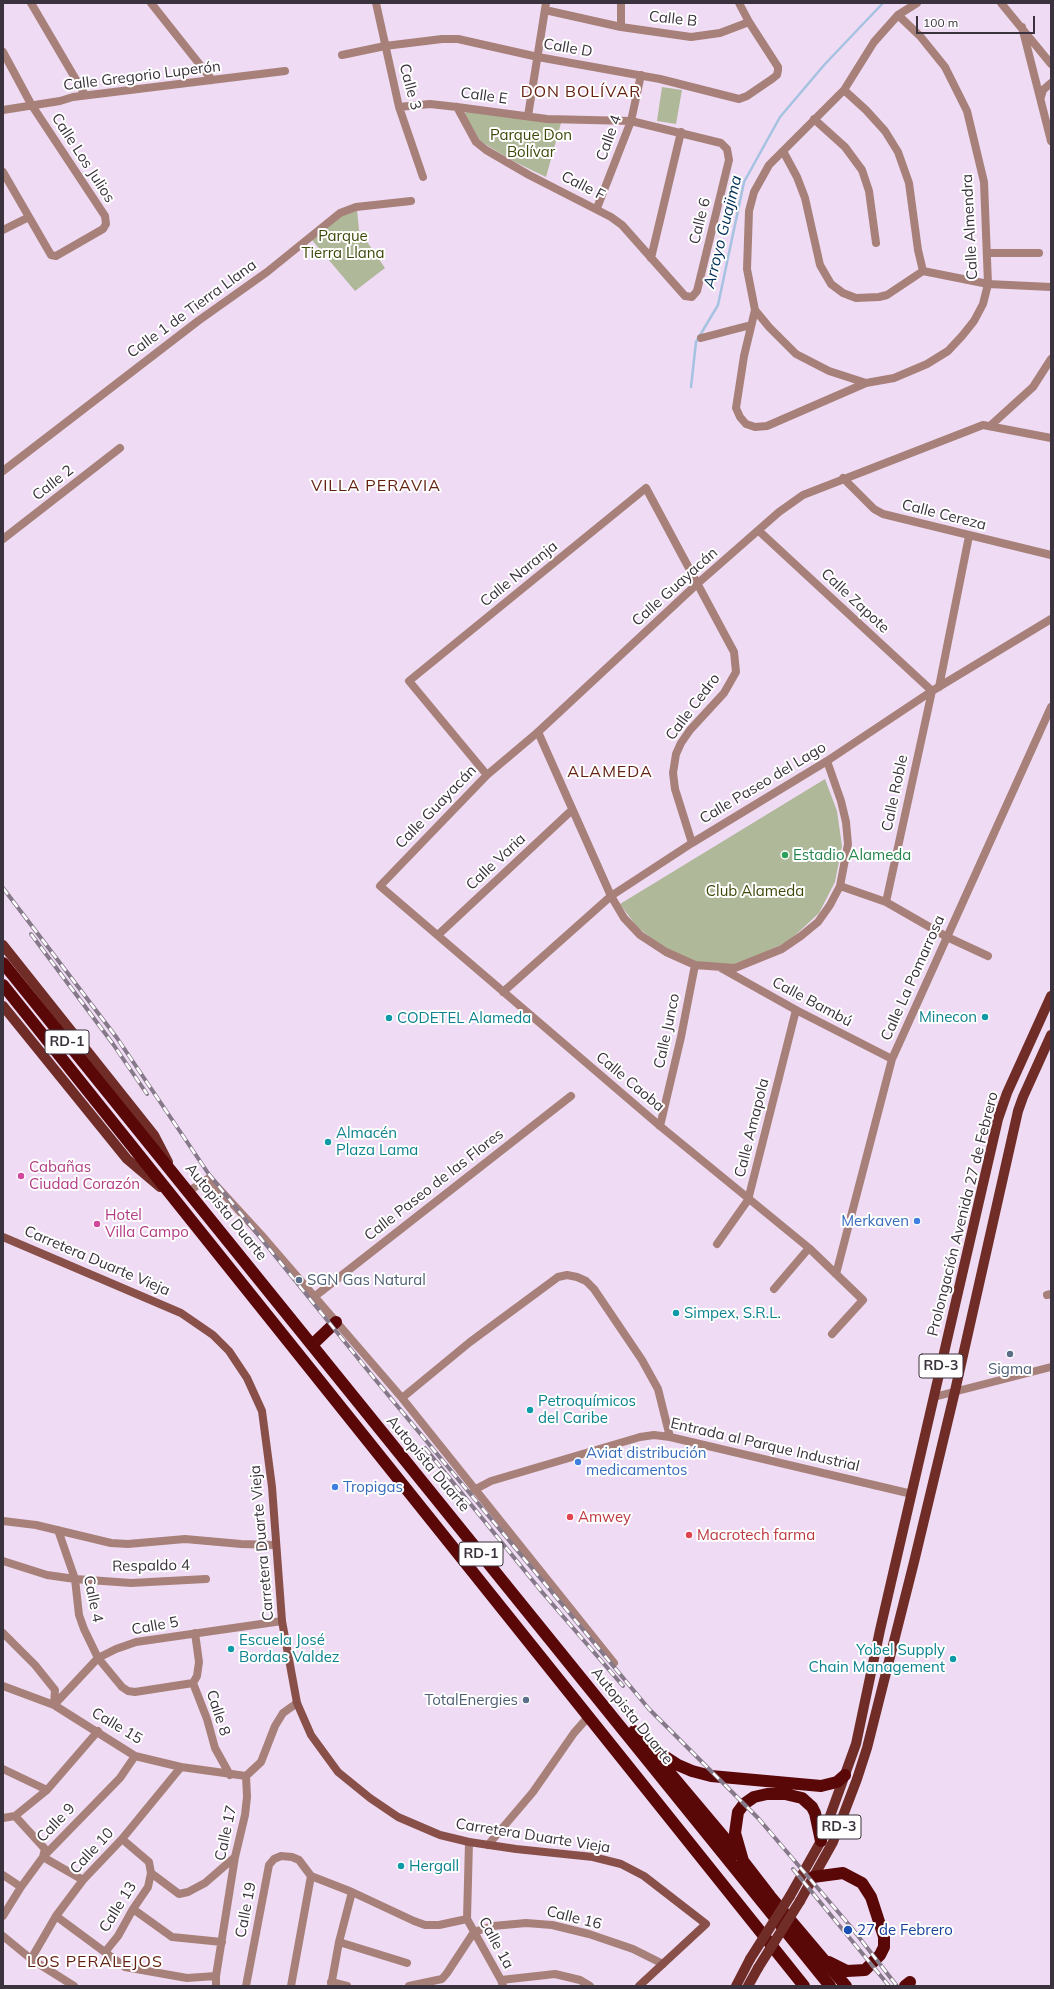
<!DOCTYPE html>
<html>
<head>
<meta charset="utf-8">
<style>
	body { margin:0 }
	#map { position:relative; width:1054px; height:1989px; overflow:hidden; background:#efdbf4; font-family:Mulish,sans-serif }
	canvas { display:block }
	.frame { position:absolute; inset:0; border:4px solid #3a323c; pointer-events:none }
	.scale { position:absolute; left:916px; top:16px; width:119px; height:18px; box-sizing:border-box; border:2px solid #3a323c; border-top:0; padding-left:5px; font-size:12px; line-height:14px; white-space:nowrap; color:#3a323c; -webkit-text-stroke:3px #fff; paint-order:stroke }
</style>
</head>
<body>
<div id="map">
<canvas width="1054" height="1989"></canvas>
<div class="frame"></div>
<div class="scale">100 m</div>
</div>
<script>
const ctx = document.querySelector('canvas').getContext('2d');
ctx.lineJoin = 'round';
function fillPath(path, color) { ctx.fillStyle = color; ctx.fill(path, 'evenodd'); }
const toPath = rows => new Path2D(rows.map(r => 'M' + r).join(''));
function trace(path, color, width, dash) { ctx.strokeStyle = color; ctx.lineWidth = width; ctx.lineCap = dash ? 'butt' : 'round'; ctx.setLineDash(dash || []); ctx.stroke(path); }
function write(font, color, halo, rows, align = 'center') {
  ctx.font = font + ' Mulish,sans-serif'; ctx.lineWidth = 4; ctx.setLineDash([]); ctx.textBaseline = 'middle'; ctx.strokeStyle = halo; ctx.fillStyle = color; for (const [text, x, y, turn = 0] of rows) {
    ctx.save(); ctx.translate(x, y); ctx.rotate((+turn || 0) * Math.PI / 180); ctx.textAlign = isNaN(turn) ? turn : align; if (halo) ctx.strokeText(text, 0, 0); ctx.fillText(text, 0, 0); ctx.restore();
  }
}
fillPath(toPath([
	[662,87,682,90,676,124,657,121],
	[468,111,561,123,546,177,513,161,480,141,466,117,465,113],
	[357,209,359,230,385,268,355,291,312,240,340,216],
	[825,779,837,811,842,846,835,882,819,913,788,942,734,965,695,962,660,945,637,927,620,904]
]), '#afb898');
trace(toPath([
	[691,387,696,342,718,305,744,182,780,117,825,64,883,3]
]), '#a5c2e0', 2.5);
trace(toPath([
	[31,3,85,95],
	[151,3,212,80],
	[376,3,399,107,423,177],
	[621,3,621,27],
	[1001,3,1051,64],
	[545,10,621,27,691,37,720,33,749,22],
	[898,15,920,36,945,67,967,111,984,182,988,284,983,304,974,321,962,336,948,351,927,364,894,378,866,383,767,426,755,427,746,424,740,417,736,408,744,356,755,310,747,269,749,211,754,192,769,165,844,90,874,42,898,15,917,3],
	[1022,27,1051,141],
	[3,52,31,104,105,216,106,224,103,229,56,256,51,255,3,172],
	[342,55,385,46,442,39,458,39,538,57,660,79,739,99,747,96,772,79,777,75,778,70,778,67,749,22,739,3],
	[844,90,866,110,885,131,898,152,909,183,918,250,923,271],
	[1041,97,1043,90,1051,83],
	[399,107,430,104,457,107,547,119,631,121,721,143,727,149,729,160,697,291,692,297,685,296,622,225,611,217,529,175,486,150,476,142,457,107],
	[3,110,60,101,73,97,285,71],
	[528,116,546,3],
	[814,119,845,147,862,170,869,191,876,243],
	[783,151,797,177,805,198,820,265,831,284,843,293,856,298,879,297,887,295,923,271],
	[597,208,631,121,641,75],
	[3,230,29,217],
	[987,253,1039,253],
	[651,258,681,132],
	[923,271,988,284,1051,287],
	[755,310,769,327,796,354,829,371,866,383],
	[701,338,751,325],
	[990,426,1033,387,1051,359],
	[3,471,198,321,267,272,340,213,356,207,411,201],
	[843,478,874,509,883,514,1051,555],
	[759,531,932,691,886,902],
	[3,539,120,448],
	[939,687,969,536],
	[538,732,611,896,624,918,640,935,666,952,695,965,735,968,782,949,801,936,818,922,830,905,840,886,848,844,846,822,841,801,827,761],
	[487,775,409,681,646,488,734,652,736,672,724,693,690,730,681,743,676,754,673,773,675,789,692,843],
	[840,886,886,902,947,937,988,956],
	[439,934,572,810],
	[721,968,796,1010,892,1059],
	[503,992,611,896,692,843,827,761,932,691,1051,619],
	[660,1126,681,1037,695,965],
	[189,1191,209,1178,264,1238,402,1398,614,1663],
	[717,1244,748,1200,796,1010],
	[836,1274,892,1059,1051,707],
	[774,1289,809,1248],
	[1047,1295,1051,1294],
	[314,1297,571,1096],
	[832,1334,863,1300,809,1248,660,1126,380,886,487,775,538,732,697,584,779,512,803,495,983,425,1051,438],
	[402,1398,470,1342,558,1277,567,1275,577,1277,586,1281,594,1289,642,1360,658,1389,670,1437],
	[474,1490,491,1481,640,1437,654,1435,670,1437,912,1494],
	[3,1521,36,1525,111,1543,128,1544,185,1539,241,1544,275,1545],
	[58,1530,75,1579,79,1615,84,1629,98,1658,122,1687,128,1691,135,1692,193,1683],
	[3,1561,47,1575,75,1579,131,1583,206,1579],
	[3,1633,35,1665,55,1690,54,1705],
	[195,1633,199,1662,197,1676,193,1683,207,1719,215,1748,230,1775],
	[3,1686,54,1705,135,1756,181,1767,246,1776],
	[54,1705,98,1658,116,1649,136,1642,282,1621],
	[3,1769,47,1790],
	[15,1816,45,1849,43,1857,83,1880],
	[3,1818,15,1816,47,1790,98,1731],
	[469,1842,467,1919,501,1980,503,1986],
	[488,1845,533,1792,574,1733,589,1716],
	[151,1873,179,1894,188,1892,205,1883,235,1857],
	[3,1875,21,1887],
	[133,1909,172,1937,222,1942],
	[3,1916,21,1887,43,1857,120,1778,135,1756],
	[56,1916,125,1967,187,1978,216,1976],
	[3,1936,31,1959,74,1986],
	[339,1942,407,1963],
	[105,1952,118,1936,133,1909,148,1887,151,1873,149,1862,122,1839],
	[31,1959,56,1916,83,1880,122,1839,181,1767],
	[501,1980,555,1974,580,1980,590,1986],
	[331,1982,347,1986],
	[216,1986,216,1976,235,1857,245,1815,247,1797,246,1776,261,1762,275,1726,283,1713,297,1703],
	[246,1986,269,1865,274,1859,281,1856,292,1857,299,1860,311,1876,352,1892,414,1921,425,1925,439,1925,467,1919],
	[291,1986,311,1876],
	[331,1986,339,1942,352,1892],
	[409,1986,442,1979,447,1973,474,1932,493,1926,526,1923,552,1925,589,1934,633,1949,663,1964]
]), '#a8807a', 8);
trace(toPath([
	[934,1397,1051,1367]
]), '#a8807a', 8);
trace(toPath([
	[3,1237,181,1313,213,1335,229,1351,247,1378,262,1411,272,1487,282,1621,297,1703,311,1735,338,1772,370,1798,398,1817,440,1835,469,1842,516,1849,593,1857,621,1864,644,1876,706,1924,639,1986]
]), '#895049', 8);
trace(toPath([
	[3,945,154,1135,168,1162],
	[3,1006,127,1159,160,1187],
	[790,1896,821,1841,856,1744,880,1630,998,1119,1007,1093,1051,996],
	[800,1901,833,1842,857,1779,867,1748,914,1562,955,1391,1018,1111,1023,1097,1051,1035],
	[736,1986,750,1959],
	[748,1986,758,1968]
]), '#702d27', 10);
trace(toPath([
	[3,963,830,1986],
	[3,985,804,1986],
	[312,1345,336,1322],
	[634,1731,644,1743,678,1765,692,1771,711,1776,821,1786,837,1782,845,1775],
	[654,1754,739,1855],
	[821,1841,815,1813,812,1807,802,1798,785,1794,767,1794,754,1797,744,1804,738,1812,735,1833,743,1861,770,1896,846,1986],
	[813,1877,843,1873,862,1883,871,1897,884,1937,884,1947,880,1955,865,1970,847,1971,829,1962],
	[905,1986,910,1982]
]), '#590707', 12);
const rail = toPath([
	[3,888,117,1038,208,1173,374,1378,649,1709,758,1818,851,1927,897,1986],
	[31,934,113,1044,147,1094],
	[425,1448,542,1592,623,1686],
	[793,1869,889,1986]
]);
trace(rail, '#867989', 4);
trace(rail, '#fff', 2.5, [8]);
trace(toPath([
	[750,1959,790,1896],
	[758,1968,800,1901]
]), '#702d27', 10);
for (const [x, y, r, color] of [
	[785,855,4,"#2e9e5b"],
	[985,1017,4,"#0f9aa8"],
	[389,1018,4,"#0f9aa8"],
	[328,1142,4,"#0f9aa8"],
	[21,1176,4,"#d1479c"],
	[917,1221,4,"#3f7fe0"],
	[97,1224,4,"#d1479c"],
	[299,1280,4,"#5c6f8a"],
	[676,1313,4,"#0f9aa8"],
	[1010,1354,4,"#5c6f8a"],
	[530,1410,4,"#0f9aa8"],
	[578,1462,4,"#3f7fe0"],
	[335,1487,4,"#3f7fe0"],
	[570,1517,4,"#e0444e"],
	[689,1535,4,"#e0444e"],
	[231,1649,4,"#0f9aa8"],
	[953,1659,4,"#0f9aa8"],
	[526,1700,4,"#5c6f8a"],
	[401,1866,4,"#0f9aa8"],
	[848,1930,5,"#1a4fb4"]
]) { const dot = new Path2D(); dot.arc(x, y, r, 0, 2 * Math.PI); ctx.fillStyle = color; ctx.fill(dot); trace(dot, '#fff', 1.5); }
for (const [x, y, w] of [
	[67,1042,44],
	[941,1366,44],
	[481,1554,44],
	[839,1827,44]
]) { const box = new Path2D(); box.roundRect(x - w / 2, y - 12, w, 24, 3); ctx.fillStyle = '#fff'; ctx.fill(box); trace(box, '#3a323c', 1); }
write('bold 14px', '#3a323c', null, [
	["RD-1",67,1042],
	["RD-3",941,1366],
	["RD-1",481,1554],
	["RD-3",839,1827]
]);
write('15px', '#3a323c', '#fff', [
	["Calle B",673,19,6],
	["Calle D",568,48,10],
	["Calle Gregorio Luperón",142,76,-7],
	["Calle 3",410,87,75],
	["Calle E",484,96,8],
	["Calle 4",609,138,-70],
	["Calle Los Julios",83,158,57],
	["Calle F",583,186,27],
	["Calle 6",700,221,-76],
	["Calle Almendra",970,227,-93],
	["Calle 1 de Tierra Llana",192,309,-36],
	["Calle 2",53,483,-38],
	["Calle Cereza",944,515,14],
	["Calle Naranja",519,574,-39],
	["Calle Guayacán",675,587,-42],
	["Calle Zapote",855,601,43],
	["Calle Cedro",693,707,-53],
	["Calle Paseo del Lago",763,783,-31],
	["Calle Roble",895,793,-78],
	["Calle Guayacán",436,807,-46],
	["Calle Varia",496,862,-43],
	["Calle La Pomarrosa",913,978,-66],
	["Calle Bambú",812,1002,28],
	["Calle Junco",667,1031,-78],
	["Calle Caoba",630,1082,40],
	["Calle Amapola",752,1128,-76],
	["Calle Paseo de las Flores",434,1185,-38],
	["Autopista Duarte",226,1212,51],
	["Prolongación Avenida 27 de Febrero",963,1214,-76],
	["Carretera Duarte Vieja",97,1261,23],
	["Entrada al Parque Industrial",765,1445,13],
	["Autopista Duarte",428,1464,50],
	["Carretera Duarte Vieja",262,1543,-95],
	["Respaldo 4",151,1566,-1],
	["Calle 4",93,1599,78],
	["Calle 5",155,1626,-10],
	["Calle 8",218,1713,72],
	["Autopista Duarte",632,1716,51],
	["Calle 15",117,1726,31],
	["Calle 9",56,1823,-46],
	["Calle 17",226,1833,-78],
	["Carretera Duarte Vieja",533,1836,9],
	["Calle 10",92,1851,-47],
	["Calle 13",118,1907,-58],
	["Calle 19",246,1910,-79],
	["Calle 16",574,1918,14],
	["Calle 1a",496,1943,61]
]);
write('15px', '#3d4809', '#fff', [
	["Parque Don",531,135],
	["Bolívar",531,152],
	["Parque",343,236],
	["Tierra Llana",343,253],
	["Club Alameda",755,891]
]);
write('15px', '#27864d', '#fff', [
	["Estadio Alameda",793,855]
], 'left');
write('15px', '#0d838f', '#fff', [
	["Minecon",977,1017,"right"],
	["CODETEL Alameda",397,1018],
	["Almacén",336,1133],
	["Plaza Lama",336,1150],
	["Simpex, S.R.L.",684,1313],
	["Petroquímicos",538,1401],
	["del Caribe",538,1418],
	["Escuela José",239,1640],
	["Bordas Valdez",239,1657],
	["Yobel Supply",945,1650,"right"],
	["Chain Management",945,1667,"right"],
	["Hergall",409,1866]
], 'left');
write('15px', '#b23c85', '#fff', [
	["Cabañas",29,1167],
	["Ciudad Corazón",29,1184],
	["Hotel",105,1215],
	["Villa Campo",105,1232]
], 'left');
write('15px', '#366cbe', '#fff', [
	["Merkaven",909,1221,"right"],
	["Aviat distribución",586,1453],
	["medicamentos",586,1470],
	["Tropigas",343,1487]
], 'left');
write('15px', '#4e5e75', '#fff', [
	["SGN Gas Natural",307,1280],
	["Sigma",1010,1369,"center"],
	["TotalEnergies",518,1700,"right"]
], 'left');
write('15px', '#be3a42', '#fff', [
	["Amwey",578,1517],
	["Macrotech farma",697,1535]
], 'left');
write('15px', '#164399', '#fff', [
	["27 de Febrero",857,1930]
], 'left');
ctx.letterSpacing = '1px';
write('16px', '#642112', '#fff', [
	["DON BOLÍVAR",581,92],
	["VILLA PERAVIA",376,486],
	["ALAMEDA",610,772],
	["LOS PERALEJOS",95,1962]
]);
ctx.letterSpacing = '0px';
write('italic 16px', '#003056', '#fff', [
	["Arroyo Guajima",723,232,-76]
]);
</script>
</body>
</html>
